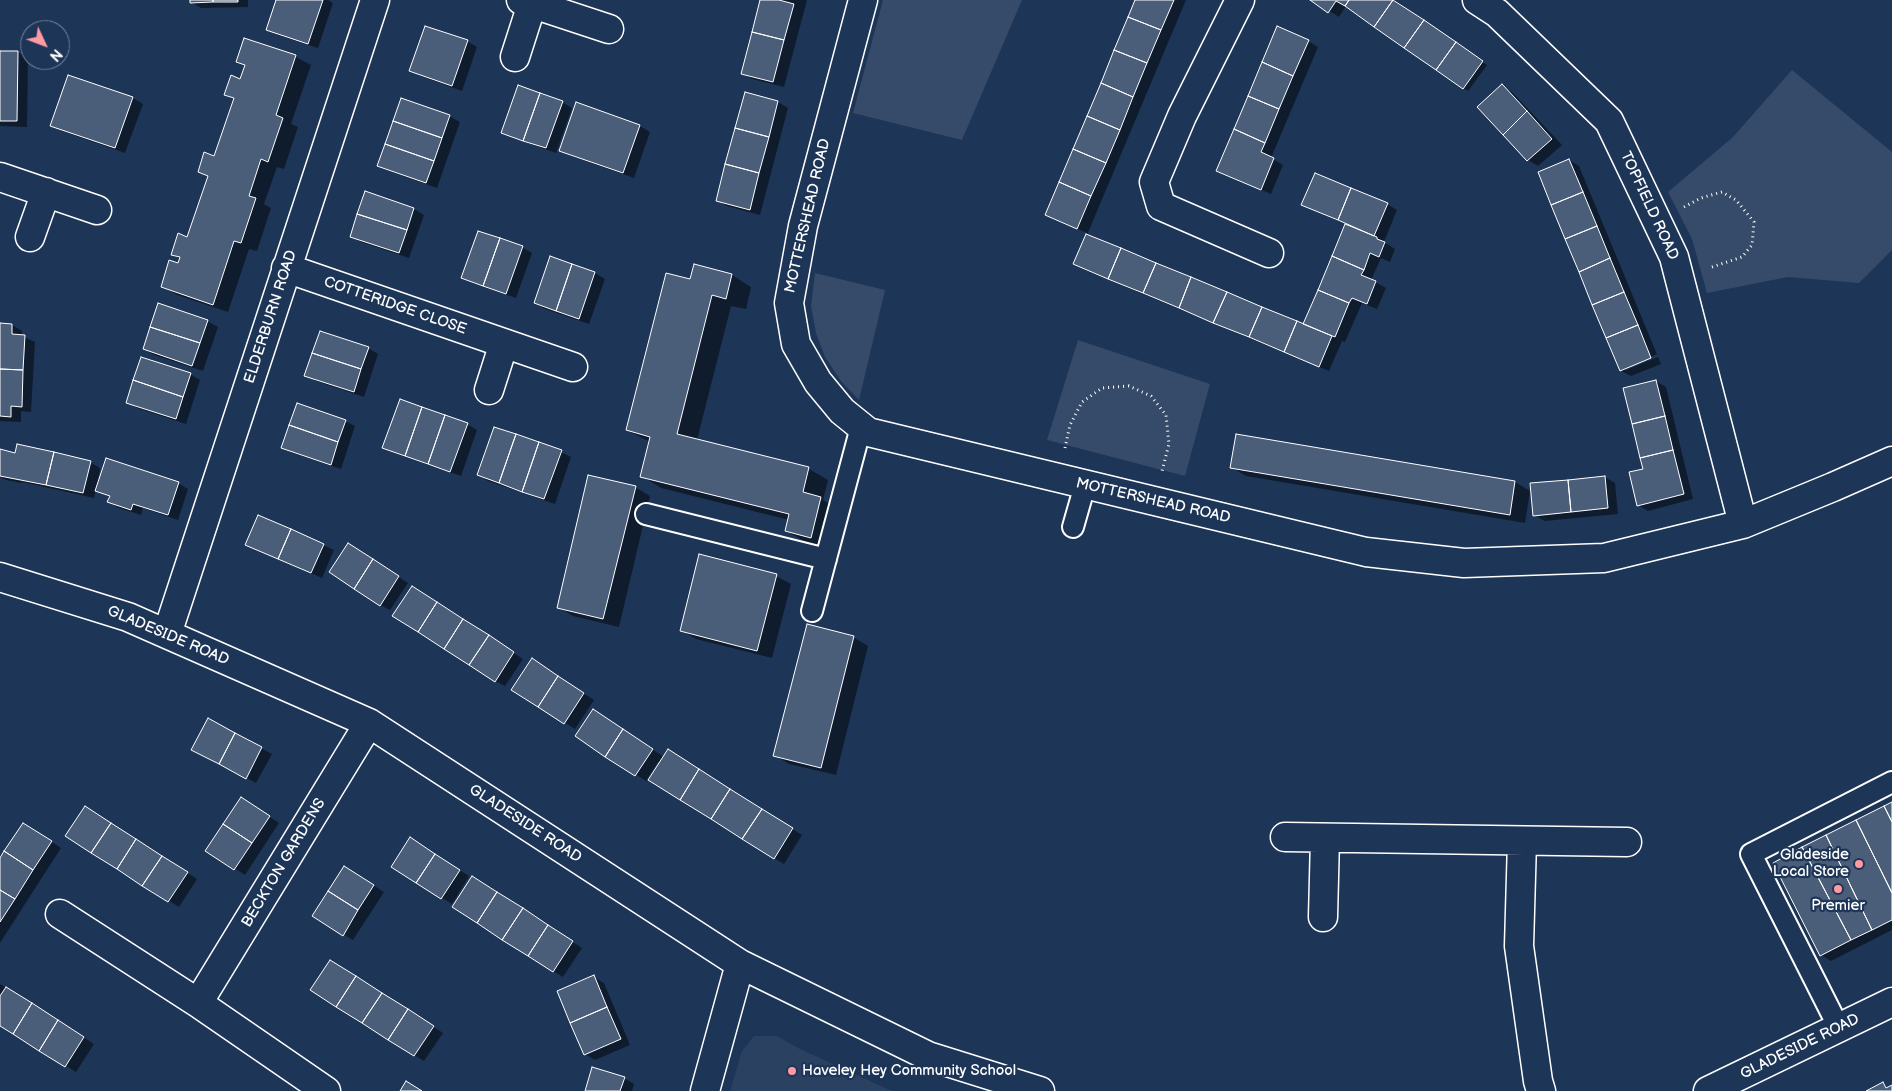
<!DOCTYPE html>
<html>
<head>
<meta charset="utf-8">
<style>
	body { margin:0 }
	#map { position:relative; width:1892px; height:1091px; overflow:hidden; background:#1d3557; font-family:"Balsamiq Sans",sans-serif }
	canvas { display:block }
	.north { position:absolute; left:20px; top:20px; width:50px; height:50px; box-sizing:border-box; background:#1d3557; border:1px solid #77869a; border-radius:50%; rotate:133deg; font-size:14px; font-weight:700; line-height:20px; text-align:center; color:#fff }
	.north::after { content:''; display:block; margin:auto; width:18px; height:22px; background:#ff9aa2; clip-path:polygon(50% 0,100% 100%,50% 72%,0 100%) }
</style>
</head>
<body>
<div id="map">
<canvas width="1892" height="1091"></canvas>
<div class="north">N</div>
</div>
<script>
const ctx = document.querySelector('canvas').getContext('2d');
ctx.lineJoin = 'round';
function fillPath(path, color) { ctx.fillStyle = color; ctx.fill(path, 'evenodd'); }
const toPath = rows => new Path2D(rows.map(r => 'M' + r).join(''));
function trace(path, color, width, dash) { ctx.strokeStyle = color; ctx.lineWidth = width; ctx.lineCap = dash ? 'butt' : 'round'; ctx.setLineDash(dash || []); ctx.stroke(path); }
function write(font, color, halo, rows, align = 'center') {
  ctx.font = font + ' "Balsamiq Sans",sans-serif'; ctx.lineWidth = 4.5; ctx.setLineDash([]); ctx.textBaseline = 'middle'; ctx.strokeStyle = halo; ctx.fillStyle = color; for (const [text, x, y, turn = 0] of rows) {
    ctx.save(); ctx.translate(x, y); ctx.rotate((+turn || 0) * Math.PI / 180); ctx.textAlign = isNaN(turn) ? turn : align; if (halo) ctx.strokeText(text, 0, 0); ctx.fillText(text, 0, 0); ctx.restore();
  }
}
fillPath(toPath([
	[754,1036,777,1036,800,1049,892,1091,730,1091,742,1051]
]), '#2a4161');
fillPath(toPath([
	[883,0,1022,0,962,140,853,113],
	[1792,70,1892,152,1892,250,1859,283,1788,277,1707,293,1692,239,1668,192,1733,137],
	[815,273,885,290,859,400,841,381,825,357,816,333,811,306],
	[1078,340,1210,384,1185,476,1047,440]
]), '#364b69');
fillPath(toPath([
	[191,0,248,0,248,7,201,8,191,2],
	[277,0,328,0,333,3,318,48,278,35,268,30],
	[762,0,807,0,784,87,752,79,742,73],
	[1137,0,1186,0,1087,235,1304,326,1346,224,1303,205,1387,204,1397,210,1384,242,1395,249,1390,262,1381,258,1371,280,1386,288,1377,309,1362,303,1345,342,1342,341,1329,371,1085,270,1075,264,1087,233,1047,215],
	[1312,0,1395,0,1487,65,1468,91,1346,6,1339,17],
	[245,39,296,57,311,65,291,124,298,127,284,169,277,167,264,204,271,208,257,251,249,249,228,312,177,295,162,286,179,265,181,259,172,254,188,238,209,177,199,172,215,157,234,99,226,94,241,80,246,66,237,61],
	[467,41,477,47,462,91,421,76,411,71],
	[1308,41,1318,47,1271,158,1283,165,1271,194,1228,176],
	[0,52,18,52,28,58,27,127,0,126],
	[1502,86,1512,92,1562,145,1538,166,1528,160,1479,108],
	[746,93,778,102,788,108,760,215,727,206,717,200],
	[133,98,143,104,125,153,62,131,52,125],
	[562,102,572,108,556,153,513,138,503,132],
	[449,116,460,122,437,188,389,171,379,166],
	[640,126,650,132,634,178,571,156,561,150],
	[1569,160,1579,166,1661,364,1631,376,1621,371],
	[1657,354,1658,357,1626,370,1626,368],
	[366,193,414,209,424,215,409,258,361,242,351,236],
	[522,247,532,253,516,298,473,283,462,278],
	[551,258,595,273,605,279,589,324,545,309,535,303],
	[695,266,732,275,751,287,746,309,731,306,697,440,809,469,828,480,823,500,840,509,830,548,806,542,786,531,789,520,661,488,642,476,650,442,627,430,691,280],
	[207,321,218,327,203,371,154,355,144,349],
	[0,324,12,325,22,331,22,336,35,342,31,412,21,411,21,422,0,421],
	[368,348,378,354,364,397,316,381,306,375],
	[190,374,200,380,186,424,137,408,127,402],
	[1656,381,1666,387,1693,499,1648,511,1638,505],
	[345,421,355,426,341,469,293,453,283,447],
	[467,424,477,430,461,476,394,453,384,447],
	[1237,435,1515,482,1530,491,1525,523,1246,476,1231,467],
	[561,452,571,457,555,504,488,481,478,475],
	[0,454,15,454,90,462,100,468,98,480,99,480,178,483,188,489,178,520,143,508,141,515,119,508,109,502,110,497,96,490,94,498,22,482,21,483,6,480,0,477],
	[1605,477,1615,483,1618,514,1545,521,1534,515],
	[635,487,650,496,619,627,573,616,558,607],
	[259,516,334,550,322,578,257,550],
	[358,550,408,583,390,610,380,605],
	[776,576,791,584,772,658,696,639,681,630],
	[422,593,523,659,505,686,495,681],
	[853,637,868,646,836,775,789,764,774,755],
	[542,666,594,700,575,729,513,690],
	[604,717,664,757,678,757,802,835,784,864,774,858,658,762,646,781,577,736],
	[209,720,272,754,256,783,203,755],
	[1892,803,1892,930,1831,961,1821,955],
	[251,804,279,823,245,875,207,850],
	[95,814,197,879,179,907,67,836],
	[34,830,61,848,0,943,0,861],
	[420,845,469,876,452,904,393,866],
	[354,873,384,892,353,940,343,934],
	[482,883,582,948,563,977,553,971],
	[341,967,443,1033,424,1061,414,1055],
	[594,977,604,983,630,1045,595,1060,585,1054],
	[0,984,94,1044,76,1072,0,1024],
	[624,1078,634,1084,632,1091,586,1091]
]), '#0007');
const building = toPath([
	[190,0,213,0,213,2,190,3,190,0],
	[213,0,238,0,238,2,213,2,213,0],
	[276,0,323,0,308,44,266,30,276,0],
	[760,0,779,0,794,4,784,40,752,32,760,0],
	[1135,0,1174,0,1161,30,1128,17,1135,0],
	[1310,0,1349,0,1345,6,1336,1,1328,13,1310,0],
	[1349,0,1393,0,1374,27,1345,6,1349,0],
	[1393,0,1424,20,1404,48,1374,27,1393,0],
	[1128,17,1161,30,1147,63,1114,50,1128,17],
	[1424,20,1456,42,1436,70,1404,48,1424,20],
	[425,26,468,40,452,86,409,71,425,26],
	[1277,26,1309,40,1293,76,1262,62,1277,26],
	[752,32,784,40,773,82,741,74,752,32],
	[244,38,296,55,276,115,283,118,268,162,261,159,249,196,256,198,241,243,234,241,213,305,161,287,169,260,178,263,180,257,171,255,178,233,187,237,208,176,198,172,204,152,214,156,234,98,224,95,231,75,240,79,245,65,236,62,244,38],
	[1456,42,1483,61,1463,89,1436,70,1456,42],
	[1114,50,1147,63,1133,97,1101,83,1114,50],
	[0,51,18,51,17,121,0,121,0,51],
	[1262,62,1293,76,1279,109,1248,96,1262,62],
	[68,75,133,97,115,148,50,126,68,75],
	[1101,83,1133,97,1120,130,1087,116,1101,83],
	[1502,84,1527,111,1503,135,1477,107,1502,84],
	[518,85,540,93,523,141,501,133,518,85],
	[745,92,778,101,769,137,735,128,745,92],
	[540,93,563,101,546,148,523,141,540,93],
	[1248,96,1279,109,1265,143,1234,129,1248,96],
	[401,98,450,115,442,138,393,121,401,98],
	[576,102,640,125,623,173,559,151,576,102],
	[1527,111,1552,139,1527,161,1503,135,1527,111],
	[1087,116,1120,130,1106,163,1073,149,1087,116],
	[393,121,442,138,434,161,385,144,393,121],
	[735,128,769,137,759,173,725,164,735,128],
	[1234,129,1265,143,1261,152,1274,158,1261,190,1216,171,1234,129],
	[385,144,434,161,426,183,377,166,385,144],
	[1073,149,1106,163,1091,196,1059,182,1073,149],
	[1569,159,1583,192,1551,205,1538,172,1569,159],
	[725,164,759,173,750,210,716,201,725,164],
	[1315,173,1351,188,1338,220,1301,205,1315,173],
	[1059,182,1091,196,1077,229,1045,215,1059,182],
	[1351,188,1388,203,1374,236,1338,220,1351,188],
	[365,191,414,208,407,230,357,214,365,191],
	[1583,192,1597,226,1565,239,1551,205,1583,192],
	[357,214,407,230,399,253,350,237,357,214],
	[1345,224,1377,237,1377,239,1385,242,1379,257,1370,253,1364,270,1332,256,1345,224],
	[1597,226,1610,258,1579,272,1565,239,1597,226],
	[478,231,500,238,483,286,461,278,478,231],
	[1086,234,1121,248,1108,279,1073,264,1086,234],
	[500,238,523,246,506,294,483,286,500,238],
	[1121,248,1156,263,1143,293,1108,279,1121,248],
	[550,256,572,264,556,311,534,303,550,256],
	[1332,256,1364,270,1361,275,1376,281,1367,304,1352,298,1349,303,1318,290,1332,256],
	[1610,258,1624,292,1592,305,1579,272,1610,258],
	[1156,263,1191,277,1179,308,1143,293,1156,263],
	[572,264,595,272,579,319,556,311,572,264],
	[694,264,732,274,726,299,712,295,677,434,809,467,803,492,821,497,811,538,785,531,789,514,640,477,650,437,626,430,666,273,690,279,694,264],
	[1191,277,1227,292,1213,323,1179,308,1191,277],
	[1318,290,1349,303,1335,337,1303,324,1318,290],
	[1227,292,1262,307,1249,337,1213,323,1227,292],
	[1624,292,1638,325,1606,338,1592,305,1624,292],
	[158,303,208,320,200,343,150,327,158,303],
	[1262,307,1297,321,1284,352,1249,337,1262,307],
	[1297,321,1332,336,1319,367,1284,352,1297,321],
	[0,323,12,324,12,334,25,335,23,370,0,369,0,323],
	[1638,325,1651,358,1620,371,1606,338,1638,325],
	[150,327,200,343,192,366,143,349,150,327],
	[320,331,369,347,361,369,312,353,320,331],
	[312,353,361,369,354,392,304,376,312,353],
	[141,357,191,373,183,397,133,380,141,357],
	[0,369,23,370,22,407,11,406,11,417,0,416,0,369],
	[133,380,183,397,176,419,126,403,133,380],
	[1656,380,1665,416,1632,424,1623,388,1656,380],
	[400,399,422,407,405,456,382,448,400,399],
	[297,403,346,420,338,442,289,425,297,403],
	[422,407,445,415,428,464,405,456,422,407],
	[445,415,468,423,450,472,428,464,445,415],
	[1665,416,1673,450,1640,458,1632,424,1665,416],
	[289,425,338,442,331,465,281,448,289,425],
	[494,427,516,434,499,483,477,475,494,427],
	[516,434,539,442,522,492,499,483,516,434],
	[1236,434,1515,481,1510,515,1230,468,1236,434],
	[539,442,562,450,544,499,522,492,539,442],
	[17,444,54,452,46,485,0,476,0,449,15,453,17,444],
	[1673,450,1684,494,1637,506,1629,472,1643,469,1640,458,1673,450],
	[54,452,91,461,83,493,46,485,54,452],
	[106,458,179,482,168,515,133,504,131,510,107,502,110,496,95,491,106,458],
	[588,475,636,486,603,619,557,608,588,475],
	[1605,476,1608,508,1571,512,1568,480,1605,476],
	[1568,480,1571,512,1533,516,1530,483,1568,480],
	[258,515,291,529,278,559,245,545,258,515],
	[291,529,324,544,311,573,278,559,291,529],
	[348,543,373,559,354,589,329,572,348,543],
	[699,554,777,574,757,651,680,631,699,554],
	[373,559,399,576,380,606,354,589,373,559],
	[412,586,437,602,418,632,392,616,412,586],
	[437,602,463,619,444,649,418,632,437,602],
	[463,619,489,635,469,665,444,649,463,619],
	[807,624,854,636,821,768,773,756,807,624],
	[489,635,514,652,495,682,469,665,489,635],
	[532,658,558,676,538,707,511,690,532,658],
	[558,676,584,693,564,724,538,707,558,676],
	[593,709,623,729,605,757,575,736,593,709],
	[208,718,235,733,219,764,191,750,208,718],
	[623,729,653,749,635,776,605,757,623,729],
	[235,733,262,747,246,779,219,764,235,733],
	[668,749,699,769,680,800,648,780,668,749],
	[699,769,730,789,711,819,680,800,699,769],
	[730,789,762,809,742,839,711,819,730,789],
	[241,797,270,816,252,843,223,824,241,797],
	[1892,802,1892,822,1884,806,1892,802],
	[85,806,111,823,91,853,65,836,85,806],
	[1884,806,1892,822,1892,893,1856,820,1884,806],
	[762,809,793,828,774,859,742,839,762,809],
	[1856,820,1892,893,1892,920,1872,930,1826,835,1856,820],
	[23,823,52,841,33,870,4,851,23,823],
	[111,823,136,839,117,869,91,853,111,823],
	[223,824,252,843,234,870,205,851,223,824],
	[1826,835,1872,930,1851,940,1802,847,1826,835],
	[410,837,435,854,416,883,391,867,410,837],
	[136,839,162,856,142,886,117,869,136,839],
	[1802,847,1851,940,1820,956,1773,863,1802,847],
	[4,851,33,870,15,899,0,890,0,858,4,851],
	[435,854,460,870,441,899,416,883,435,854],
	[162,856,188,872,168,902,142,886,162,856],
	[344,866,374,885,358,910,328,891,344,866],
	[472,876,497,892,477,923,452,907,472,876],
	[0,890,15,899,0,922,0,890],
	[328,891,358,910,343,936,312,916,328,891],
	[497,892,523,908,502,940,477,923,497,892],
	[523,908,548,925,528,956,502,940,523,908],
	[548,925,573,941,553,972,528,956,548,925],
	[330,960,356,976,336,1007,310,990,330,960],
	[594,975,607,1007,570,1023,557,991,594,975],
	[356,976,382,993,362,1023,336,1007,356,976],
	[6,987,32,1003,13,1034,0,1026,0,996,6,987],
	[382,993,408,1009,388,1040,362,1023,382,993],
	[32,1003,58,1020,39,1051,13,1034,32,1003],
	[607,1007,621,1039,584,1055,570,1023,607,1007],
	[408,1009,434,1026,414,1056,388,1040,408,1009],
	[58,1020,84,1037,65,1067,39,1051,58,1020],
	[592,1067,625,1077,620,1091,585,1091,592,1067],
	[406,1081,422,1091,400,1091,406,1081],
	[1883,1082,1886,1088,1892,1085,1892,1091,1866,1091,1883,1082]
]);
fillPath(building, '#4a5d79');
trace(building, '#fff', 1);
const lane = toPath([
	[646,514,826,559],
	[1073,527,1085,485],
	[812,611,861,427],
	[1839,1028,1751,854,1892,782]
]);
const street = toPath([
	[521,0,609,29],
	[863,0,803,226,789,303,796,344,818,382,842,411,868,432,1366,552,1464,563,1604,558,1743,524,1833,487,1892,461],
	[1240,0,1182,116,1154,182,1161,206,1269,253],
	[1477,0,1497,13,1609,121,1674,257,1743,524],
	[515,57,532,4],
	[0,177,97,210],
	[30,237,46,192],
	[286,268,573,367],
	[489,390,504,343],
	[0,577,128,617,369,723,740,964,928,1056,1040,1091],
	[167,634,375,0],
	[1285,837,1627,842],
	[1522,841,1519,946,1538,1081,1541,1091],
	[60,914,198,1003,326,1091],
	[1323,917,1325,838],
	[198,1003,369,723],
	[705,1091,740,964],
	[1708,1091,1892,1002]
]);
trace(lane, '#fff', 24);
trace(street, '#fff', 31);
trace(toPath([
	[1684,207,1701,198,1722,192,1736,200,1754,222,1752,245,1742,257,1709,268],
	[1065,448,1070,425,1082,402,1102,388,1129,386,1151,396,1166,415,1169,444,1162,471]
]), '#fff', 3, [1, 4]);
trace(lane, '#1d3557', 20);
trace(street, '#1d3557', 28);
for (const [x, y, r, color] of [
	[1859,864,5,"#ff9aa2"],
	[1838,889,5,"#ff9aa2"],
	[792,1071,5,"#ff9aa2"]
]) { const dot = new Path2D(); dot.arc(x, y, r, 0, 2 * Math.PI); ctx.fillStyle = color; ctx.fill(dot); trace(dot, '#1d3557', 2); }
write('15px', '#fff', '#1d3557', [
	["TOPFIELD ROAD",1649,206,65],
	["MOTTERSHEAD ROAD",808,216,-77],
	["COTTERIDGE CLOSE",395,306,19],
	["ELDERBURN ROAD",271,317,-72],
	["MOTTERSHEAD ROAD",1153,501,13],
	["GLADESIDE ROAD",168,636,23],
	["GLADESIDE ROAD",525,824,33],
	["BECKTON GARDENS",284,863,-59],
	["GLADESIDE ROAD",1800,1047,-26]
]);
write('15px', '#fff', '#1d3557', [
	["Gladeside",1849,855],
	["Local Store",1849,872],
	["Premier",1838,906,"center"],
	["Haveley Hey Community School",802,1071,"left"]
], 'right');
</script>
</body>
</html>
